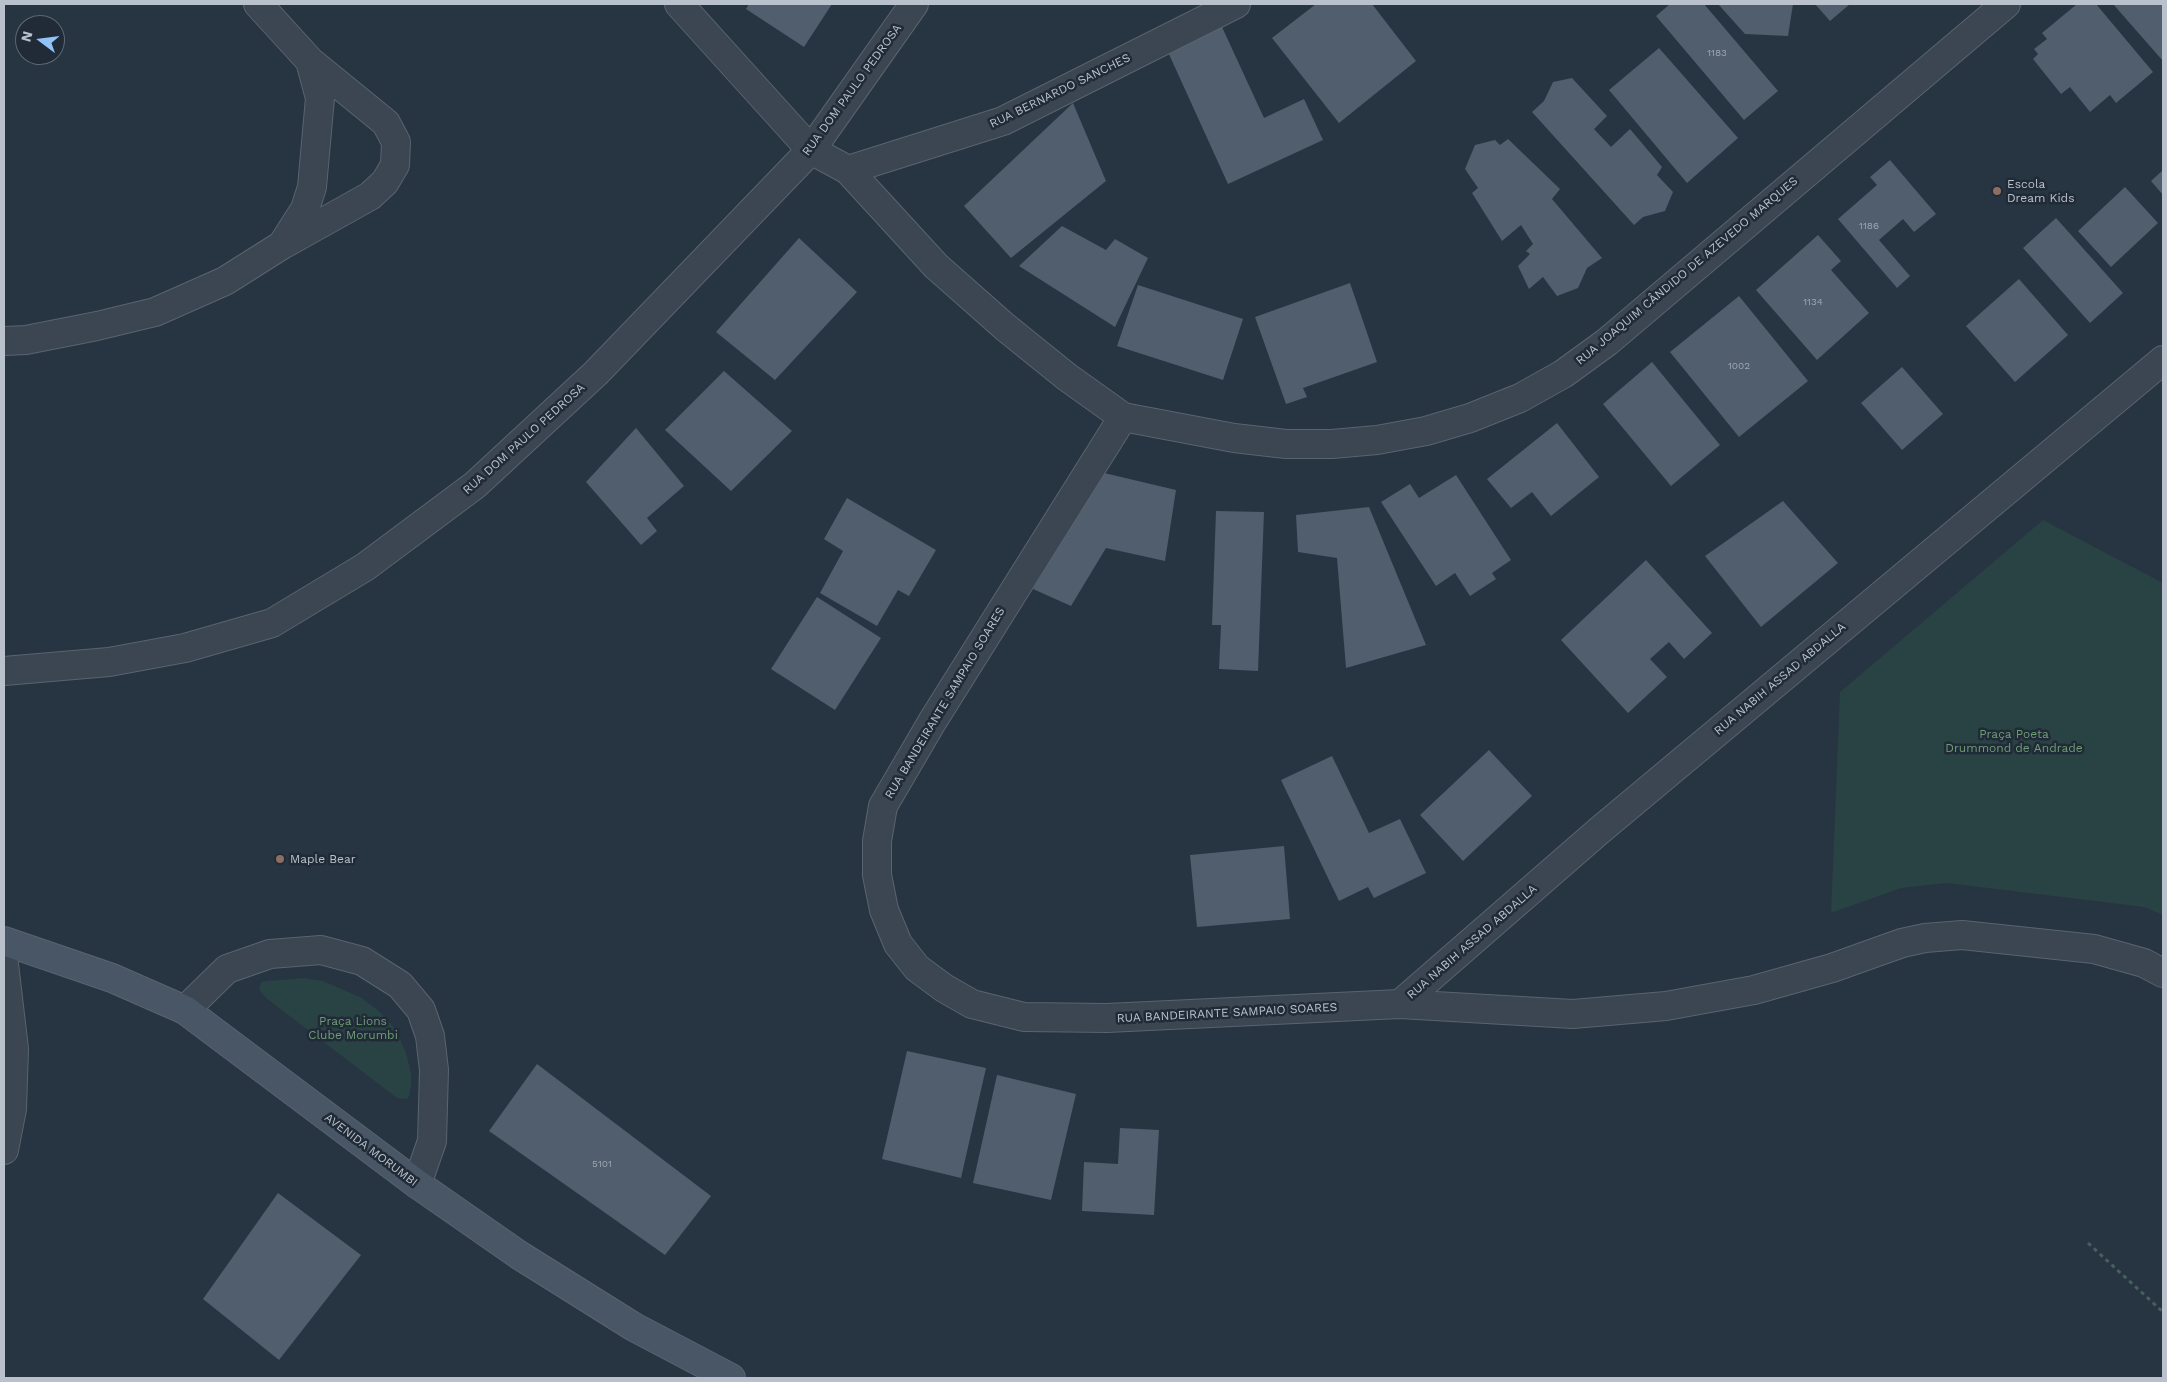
<!DOCTYPE html>
<html>
<head>
<meta charset="utf-8">
<style>
	body { margin:0 }
	#map { position:relative; width:2167px; height:1382px; overflow:hidden; background:#273542; font-family:"Work Sans",sans-serif }
	canvas { display:block }
	.frame { position:absolute; inset:0; border:5px solid #b8c1cc; pointer-events:none }
	.north { position:absolute; left:15px; top:15px; width:50px; height:50px; box-sizing:border-box; background:#202b37; border:1px solid #5d6773; border-radius:50%; rotate:285deg; font-size:14px; font-weight:700; line-height:20px; text-align:center; color:#b8c1cc }
	.north::after { content:''; display:block; margin:auto; width:18px; height:22px; background:#91c2f8; clip-path:polygon(50% 0,100% 100%,50% 72%,0 100%) }
</style>
</head>
<body>
<div id="map">
<canvas width="2167" height="1382"></canvas>
<div class="frame"></div>
<div class="north">N</div>
</div>
<script>
const ctx = document.querySelector('canvas').getContext('2d');
ctx.lineJoin = 'round';
function fillPath(path, color) { ctx.fillStyle = color; ctx.fill(path, 'evenodd'); }
const toPath = rows => new Path2D(rows.map(r => 'M' + r).join(''));
function trace(path, color, width, dash) { ctx.strokeStyle = color; ctx.lineWidth = width; ctx.lineCap = dash ? 'butt' : 'round'; ctx.setLineDash(dash || []); ctx.stroke(path); }
function write(font, color, halo, rows, align = 'center') {
  ctx.font = font + ' "Work Sans",sans-serif'; ctx.lineWidth = 5; ctx.setLineDash([]); ctx.textBaseline = 'middle'; ctx.strokeStyle = halo; ctx.fillStyle = color; for (const [text, x, y, turn = 0] of rows) {
    ctx.save(); ctx.translate(x, y); ctx.rotate((+turn || 0) * Math.PI / 180); ctx.textAlign = isNaN(turn) ? turn : align; if (halo) ctx.strokeText(text, 0, 0); ctx.fillText(text, 0, 0); ctx.restore();
  }
}
fillPath(toPath([
	[2043,520,2163,583,2163,915,2144,907,1947,883,1901,888,1831,913,1840,692],
	[304,978,323,981,362,998,381,1013,396,1030,406,1053,411,1073,411,1087,408,1099,397,1098,266,998,259,990,261,982,267,981]
]), '#294243');
fillPath(toPath([
	[749,4,832,4,804,47,746,9],
	[1316,4,1372,4,1416,61,1339,123,1272,38],
	[1670,4,1704,4,1778,91,1744,120,1656,16],
	[1718,4,1793,4,1788,36,1745,34],
	[1815,4,1850,4,1830,21],
	[2077,4,2096,4,2153,72,2116,103,2110,95,2090,112,2070,87,2061,94,2033,59,2038,54,2034,49,2047,39,2042,33],
	[2113,4,2163,4,2163,61],
	[1222,27,1264,118,1304,99,1323,140,1228,184,1168,52],
	[1659,48,1738,138,1687,183,1609,90],
	[1572,78,1607,116,1594,129,1611,147,1630,129,1662,167,1657,175,1673,192,1665,211,1643,217,1634,225,1532,112,1544,101,1553,82],
	[1073,103,1106,181,1011,258,964,206],
	[1508,139,1560,189,1552,199,1602,258,1587,268,1578,288,1557,296,1543,277,1529,289,1518,266,1530,254,1526,251,1533,244,1521,225,1502,241,1472,193,1478,188,1465,169,1475,145,1495,140,1500,145],
	[1890,160,1936,214,1914,232,1903,219,1879,240,1910,276,1897,288,1838,219,1877,185,1870,177],
	[2163,170,2163,195,2151,181],
	[2125,187,2158,223,2111,267,2078,231],
	[2056,218,2123,293,2090,323,2023,248],
	[1062,226,1106,250,1115,239,1148,258,1115,327,1019,266],
	[1818,235,1841,261,1831,270,1869,313,1817,360,1756,290],
	[799,238,857,292,775,380,716,332],
	[2019,279,2068,335,2015,382,1966,326],
	[1350,283,1377,362,1303,388,1307,397,1286,404,1255,317],
	[1138,285,1243,319,1223,380,1117,346],
	[1739,296,1808,381,1739,437,1670,352],
	[1652,362,1720,445,1671,486,1603,404],
	[1902,367,1943,414,1902,450,1861,403],
	[724,371,792,431,731,491,665,430],
	[1557,423,1599,477,1551,516,1532,492,1511,508,1487,479],
	[636,428,684,486,647,518,657,531,641,545,586,482],
	[1100,472,1176,490,1165,561,1106,548,1071,606,1033,589],
	[1456,475,1511,560,1492,573,1496,579,1470,596,1455,573,1436,586,1381,502,1410,484,1419,498],
	[847,498,936,550,909,596,898,590,877,626,820,593,843,551,824,539],
	[1783,501,1838,563,1761,627,1705,556],
	[1369,507,1426,645,1346,668,1337,558,1298,552,1296,515],
	[1216,511,1264,512,1258,671,1219,669,1221,625,1212,625],
	[1646,560,1712,633,1684,659,1669,642,1650,659,1667,677,1628,713,1561,640],
	[817,597,881,638,835,710,771,669],
	[1489,750,1532,796,1463,861,1420,815],
	[1332,756,1369,833,1400,819,1426,873,1374,898,1368,887,1339,901,1281,780],
	[1284,846,1290,919,1197,927,1190,855],
	[907,1051,986,1068,961,1178,882,1159],
	[537,1064,711,1196,665,1255,489,1131],
	[997,1075,1076,1094,1051,1200,973,1183],
	[1120,1128,1159,1130,1154,1215,1082,1211,1084,1162,1118,1164],
	[278,1193,361,1255,279,1360,203,1299]
]), '#505e6d');
const minor = toPath([
	[258,4,310,61,386,123,396,142,395,165,385,182,370,196,284,244],
	[679,4,811,150,848,170,936,266,1005,327,1067,377,1123,417,1234,438,1286,444,1332,444,1377,440,1426,431,1470,418,1520,398,1563,374,1607,342,2006,4],
	[848,170,1003,121,1236,4],
	[4,341,26,340,97,326,155,312,225,281,282,245,305,209,312,187,320,98,310,61],
	[1123,417,932,722,883,806,877,841,877,875,884,910,898,944,917,968,944,988,972,1004,1024,1017,1107,1018,1400,1004,1573,1014,1666,1006,1754,990,1832,968,1902,943,1925,938,1962,935,2094,949,2144,963,2163,973],
	[4,671,109,662,185,648,272,623,365,567,475,485,596,373,811,150,914,4],
	[4,964,14,1049,12,1109,4,1150],
	[1400,1004,1600,830,2163,360],
	[185,1010,227,969,270,954,321,950,362,961,400,985,421,1010,430,1036,434,1070,432,1141,417,1184]
]);
const secondary = toPath([
	[4,941,112,978,185,1010,417,1184,519,1255,634,1327,731,1378]
]);
trace(minor, '#59646f', 30);
trace(secondary, '#59646f', 30);
trace(toPath([
	[2088,1243,2163,1312]
]), '#475f60', 3, [4, 4]);
trace(minor, '#3b4652', 28);
trace(secondary, '#495665', 28);
for (const [x, y, r, color] of [
	[1997,191,5,"#8d6e63"],
	[280,859,5,"#8d6e63"]
]) { const dot = new Path2D(); dot.arc(x, y, r, 0, 2 * Math.PI); ctx.fillStyle = color; ctx.fill(dot); trace(dot, '#202b37', 2); }
write('10px', '#9ea8b4', null, [
	["1183",1717,53],
	["1186",1869,226],
	["1134",1813,302],
	["1002",1739,366],
	["5101",602,1164]
]);
write('12px', '#b8c1cc', '#202b37', [
	["RUA DOM PAULO PEDROSA",852,90,-54],
	["RUA BERNARDO SANCHES",1060,91,-26],
	["RUA JOAQUIM CÂNDIDO DE AZEVEDO MARQUES",1687,271,-40],
	["RUA DOM PAULO PEDROSA",524,439,-42],
	["RUA NABIH ASSAD ABDALLA",1780,679,-40],
	["RUA BANDEIRANTE SAMPAIO SOARES",945,703,-59],
	["RUA NABIH ASSAD ABDALLA",1472,942,-41],
	["RUA BANDEIRANTE SAMPAIO SOARES",1227,1013,-3],
	["AVENIDA MORUMBI",371,1150,37]
]);
write('12px', '#b8c1cc', '#202b37', [
	["Escola",2007,184],
	["Dream Kids",2007,198],
	["Maple Bear",290,859]
], 'left');
write('12px', '#6f9d76', '#202b37', [
	["Praça Poeta",2014,734],
	["Drummond de Andrade",2014,748],
	["Praça Lions",353,1021],
	["Clube Morumbi",353,1035]
]);
</script>
</body>
</html>
